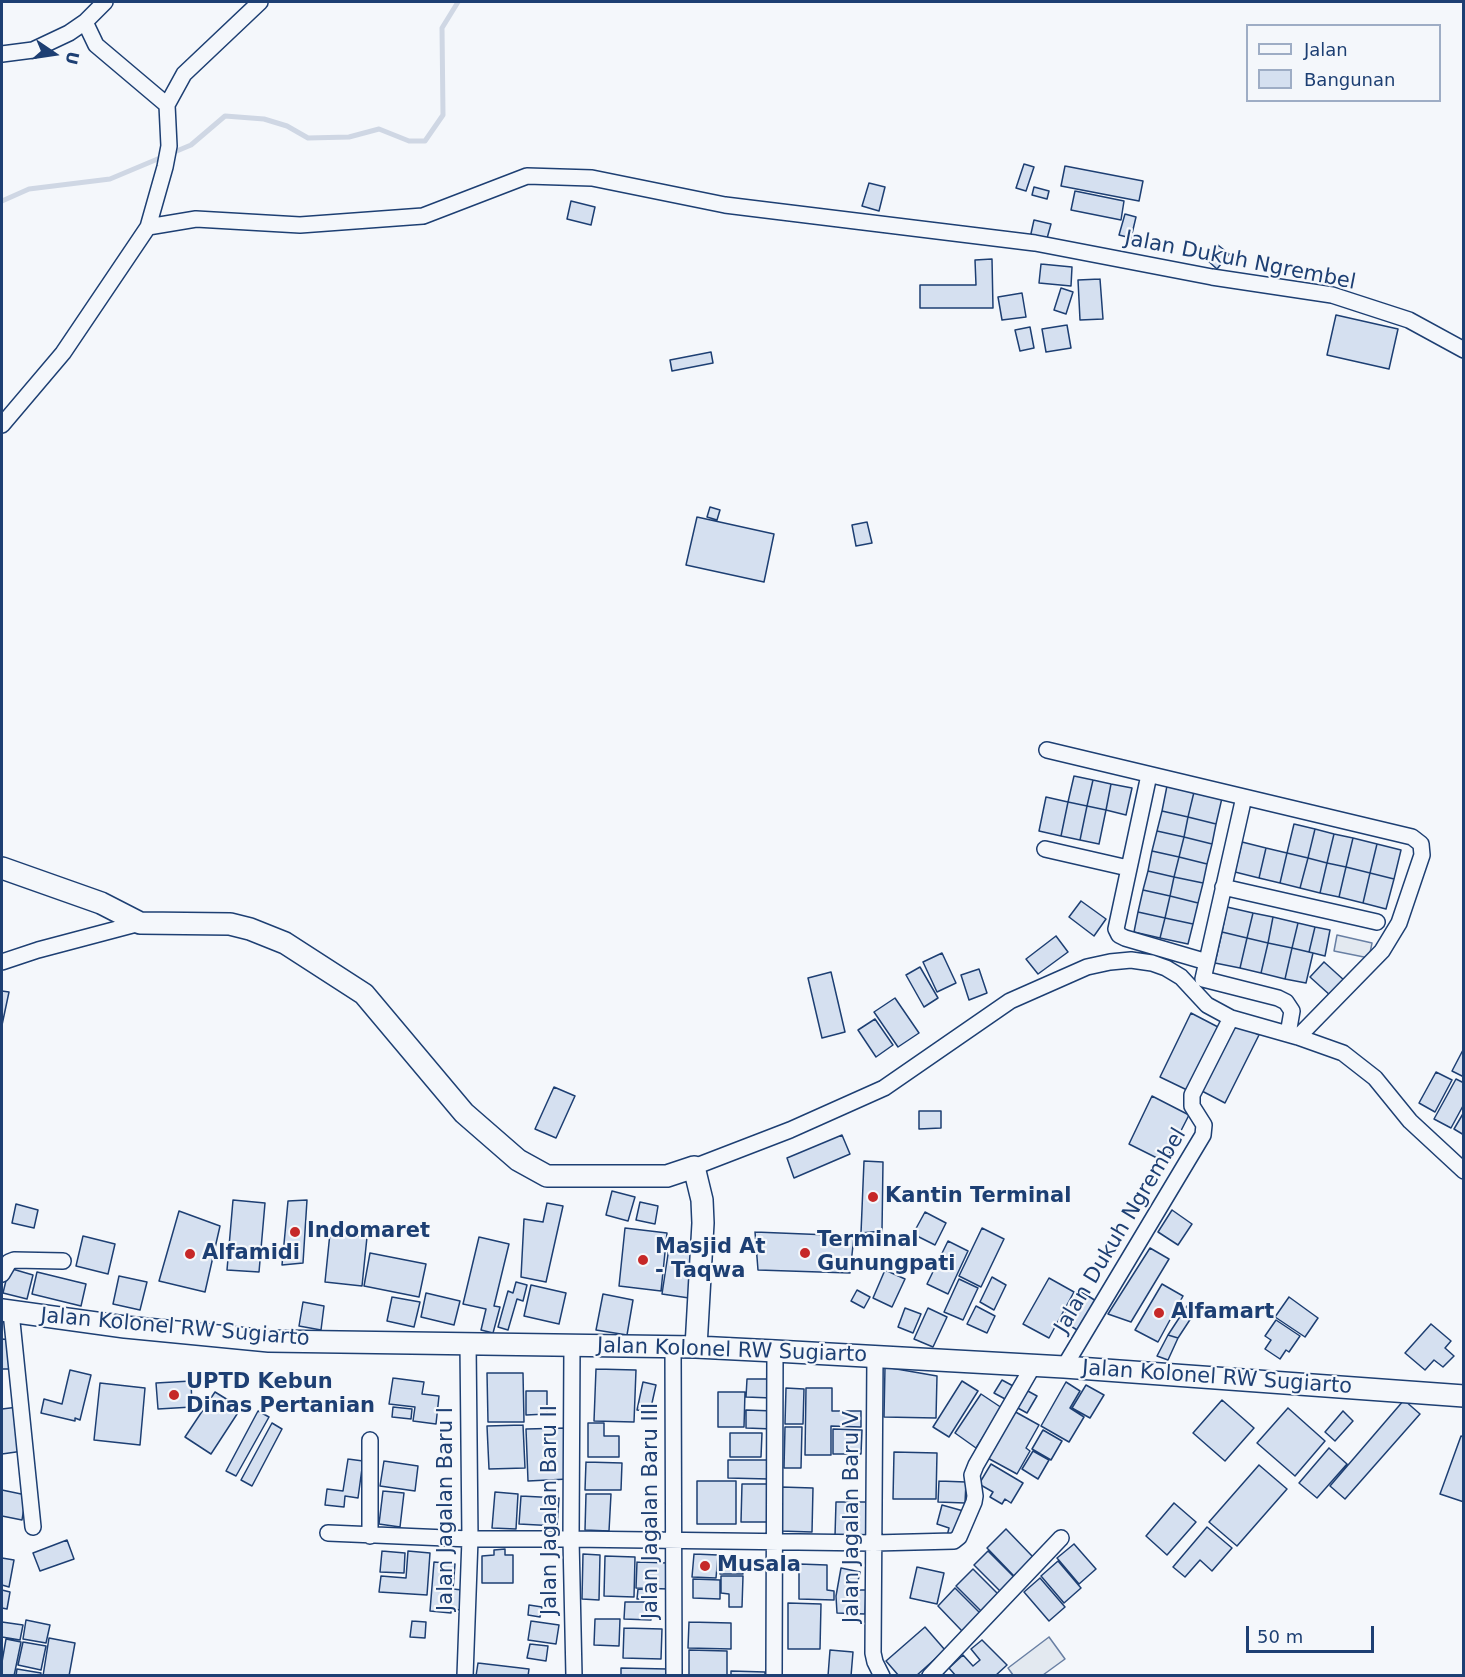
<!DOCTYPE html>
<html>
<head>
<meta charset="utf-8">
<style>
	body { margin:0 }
	#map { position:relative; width:1465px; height:1677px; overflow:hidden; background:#f4f7fb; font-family:"DejaVu Sans",sans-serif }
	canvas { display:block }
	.frame { position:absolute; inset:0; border:3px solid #1d3f73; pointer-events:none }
	.legend { position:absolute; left:1246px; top:24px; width:195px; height:78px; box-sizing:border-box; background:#f4f7fb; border:2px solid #9eadc5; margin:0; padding:8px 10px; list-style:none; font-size:18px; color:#1d3f73 }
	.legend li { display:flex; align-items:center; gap:12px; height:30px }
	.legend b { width:30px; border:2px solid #9eadc5 }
	.north { position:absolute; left:24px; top:24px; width:60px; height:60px; -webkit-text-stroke:4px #f4f7fb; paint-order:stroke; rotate:103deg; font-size:16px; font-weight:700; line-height:24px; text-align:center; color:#1d3f73 }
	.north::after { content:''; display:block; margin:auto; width:21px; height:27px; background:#1d3f73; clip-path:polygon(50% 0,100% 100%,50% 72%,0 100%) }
	.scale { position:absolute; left:1246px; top:1626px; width:128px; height:27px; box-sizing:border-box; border:3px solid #1d3f73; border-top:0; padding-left:8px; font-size:18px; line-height:21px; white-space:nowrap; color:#1d3f73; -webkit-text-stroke:4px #f4f7fb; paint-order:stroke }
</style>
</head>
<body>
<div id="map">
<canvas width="1465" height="1677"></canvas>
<div class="frame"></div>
<ul class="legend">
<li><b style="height:8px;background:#f4f7fb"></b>Jalan</li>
<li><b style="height:16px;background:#d5e0f0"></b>Bangunan</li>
</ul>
<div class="north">U</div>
<div class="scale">50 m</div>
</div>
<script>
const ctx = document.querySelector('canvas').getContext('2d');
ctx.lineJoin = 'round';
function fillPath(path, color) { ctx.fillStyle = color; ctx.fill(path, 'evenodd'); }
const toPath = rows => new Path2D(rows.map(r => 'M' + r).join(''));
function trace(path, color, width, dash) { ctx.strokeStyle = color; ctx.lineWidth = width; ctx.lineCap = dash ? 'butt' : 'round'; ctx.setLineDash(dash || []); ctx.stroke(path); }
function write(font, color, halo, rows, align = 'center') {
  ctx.font = font + ' "DejaVu Sans",sans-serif'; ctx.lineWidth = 4.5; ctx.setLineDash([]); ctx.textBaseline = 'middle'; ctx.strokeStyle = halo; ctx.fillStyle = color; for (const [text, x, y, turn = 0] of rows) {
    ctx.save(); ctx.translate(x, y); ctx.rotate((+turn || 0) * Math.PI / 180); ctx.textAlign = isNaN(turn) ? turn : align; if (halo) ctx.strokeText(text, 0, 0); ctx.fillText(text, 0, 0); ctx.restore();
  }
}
const green = toPath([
	[1337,935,1372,943,1369,958,1334,951,1337,935],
	[1049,1637,1065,1659,1043,1675,1013,1675,1008,1668,1049,1637]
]);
fillPath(green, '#e3e9f0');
trace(green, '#687fa3', 1.5);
trace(toPath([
	[2,201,29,189,110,179,191,145,225,116,264,119,287,126,308,138,349,137,379,129,409,141,425,141,443,115,442,28,458,2]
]), '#cfd7e4', 5);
const building = toPath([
	[1024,164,1034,167,1026,191,1016,188,1024,164],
	[1065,166,1143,181,1139,201,1061,186,1065,166],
	[869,183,885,187,879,211,862,206,869,183],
	[1034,187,1049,191,1047,199,1032,195,1034,187],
	[1075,191,1124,201,1121,220,1071,210,1075,191],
	[571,201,595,207,591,225,567,219,571,201],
	[1125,214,1136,217,1131,238,1119,235,1125,214],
	[1034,220,1051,224,1046,242,1030,238,1034,220],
	[1218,245,1229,254,1217,269,1206,259,1218,245],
	[992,259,993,308,920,308,920,285,976,285,975,260,992,259],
	[1041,264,1072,267,1071,286,1039,283,1041,264],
	[1100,279,1103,319,1080,320,1078,280,1100,279],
	[1061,288,1073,292,1066,314,1054,310,1061,288],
	[1022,293,1026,317,1002,320,998,297,1022,293],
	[1336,315,1398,329,1389,369,1327,355,1336,315],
	[1067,325,1071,348,1046,352,1042,329,1067,325],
	[1030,327,1034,348,1020,351,1015,330,1030,327],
	[711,352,713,363,672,371,670,360,711,352],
	[710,507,720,510,717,520,707,517,710,507],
	[697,517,774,534,764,582,686,565,697,517],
	[867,522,872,543,856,546,852,525,867,522],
	[1074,776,1093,780,1087,806,1068,802,1074,776],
	[1093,780,1111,784,1106,810,1087,806,1093,780],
	[1111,784,1132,788,1126,815,1106,810,1111,784],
	[1167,786,1194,792,1188,817,1162,811,1167,786],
	[1194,792,1222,798,1216,824,1188,817,1194,792],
	[1046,797,1068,802,1061,836,1039,831,1046,797],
	[1068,802,1087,806,1080,840,1061,836,1068,802],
	[1087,806,1106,810,1099,844,1080,840,1087,806],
	[1162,811,1188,817,1184,837,1157,831,1162,811],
	[1188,817,1216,824,1212,844,1184,837,1188,817],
	[1294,824,1315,829,1308,858,1287,853,1294,824],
	[1315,829,1334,834,1327,863,1308,858,1315,829],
	[1157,831,1184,837,1179,857,1152,851,1157,831],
	[1334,834,1353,838,1346,867,1327,863,1334,834],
	[1184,837,1212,844,1207,864,1179,857,1184,837],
	[1353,838,1377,844,1370,873,1346,867,1353,838],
	[1242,842,1266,848,1259,878,1235,872,1242,842],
	[1377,844,1401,850,1394,879,1370,873,1377,844],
	[1266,848,1287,853,1280,883,1259,878,1266,848],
	[1152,851,1179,857,1174,877,1148,871,1152,851],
	[1287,853,1308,858,1300,888,1280,883,1287,853],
	[1179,857,1207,864,1203,883,1174,877,1179,857],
	[1308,858,1327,863,1320,893,1300,888,1308,858],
	[1327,863,1346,867,1339,897,1320,893,1327,863],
	[1346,867,1370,873,1363,903,1339,897,1346,867],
	[1148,871,1174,877,1170,896,1143,890,1148,871],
	[1370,873,1394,879,1386,909,1363,903,1370,873],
	[1174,877,1203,883,1198,903,1170,896,1174,877],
	[1143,890,1170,896,1165,918,1138,912,1143,890],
	[1170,896,1198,903,1193,924,1165,918,1170,896],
	[1081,901,1106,919,1094,936,1069,917,1081,901],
	[1227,907,1253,913,1247,938,1222,932,1227,907],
	[1138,912,1165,918,1160,938,1134,932,1138,912],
	[1253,913,1273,917,1268,943,1247,938,1253,913],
	[1273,917,1298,923,1292,948,1268,943,1273,917],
	[1165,918,1193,924,1188,944,1160,938,1165,918],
	[1298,923,1315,927,1309,952,1292,948,1298,923],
	[1315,927,1330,930,1325,956,1309,952,1315,927],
	[1222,932,1247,938,1240,968,1215,963,1222,932],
	[1056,936,1068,952,1038,974,1026,959,1056,936],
	[1247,938,1268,943,1261,973,1240,968,1247,938],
	[1268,943,1292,948,1285,979,1261,973,1268,943],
	[1292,948,1313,953,1306,983,1285,979,1292,948],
	[942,953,956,983,937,992,923,962,942,953],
	[1324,962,1345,981,1331,996,1310,977,1324,962],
	[920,967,938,998,924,1007,906,975,920,967],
	[979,969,987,993,969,1000,961,975,979,969],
	[831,972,845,1032,822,1038,808,978,831,972],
	[2,991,9,992,2,1025,2,991],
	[895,998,919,1033,898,1047,874,1012,895,998],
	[1191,1013,1218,1027,1187,1090,1160,1077,1191,1013],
	[875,1019,893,1045,876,1057,858,1030,875,1019],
	[1234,1022,1259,1035,1225,1103,1200,1090,1234,1022],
	[1464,1048,1464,1077,1452,1071,1464,1048],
	[1436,1072,1452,1080,1435,1112,1419,1103,1436,1072],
	[1456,1079,1464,1083,1464,1104,1451,1128,1434,1119,1456,1079],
	[554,1087,575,1096,556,1138,535,1129,554,1087],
	[1152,1096,1189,1115,1165,1162,1129,1144,1152,1096],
	[919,1111,941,1111,941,1128,919,1129,919,1111],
	[1464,1112,1464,1135,1454,1129,1464,1112],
	[842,1135,850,1154,794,1178,787,1158,842,1135],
	[864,1161,883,1162,882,1231,861,1233,864,1161],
	[612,1191,635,1197,628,1221,606,1215,612,1191],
	[233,1200,265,1203,259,1272,227,1270,233,1200],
	[307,1200,303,1263,282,1265,288,1201,307,1200],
	[640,1202,658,1206,655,1224,636,1220,640,1202],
	[547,1203,563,1206,546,1282,521,1277,524,1219,543,1222,547,1203],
	[16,1204,38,1210,34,1228,12,1223,16,1204],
	[1172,1210,1192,1224,1178,1245,1158,1232,1172,1210],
	[179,1211,220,1226,205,1292,159,1281,179,1211],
	[925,1212,946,1223,935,1245,913,1234,925,1212],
	[625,1228,667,1233,661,1291,619,1286,625,1228],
	[982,1228,1004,1239,981,1287,959,1276,982,1228],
	[755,1232,854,1236,850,1273,758,1270,755,1232],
	[330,1233,367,1237,362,1286,325,1282,330,1233],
	[83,1236,115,1244,108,1274,76,1266,83,1236],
	[479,1237,509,1244,494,1306,500,1307,493,1333,481,1330,486,1309,463,1304,479,1237],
	[670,1241,697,1246,689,1298,662,1294,670,1241],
	[948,1241,968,1251,948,1294,927,1284,948,1241],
	[1150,1248,1169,1259,1131,1322,1108,1314,1150,1248],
	[370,1253,426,1264,419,1297,364,1286,370,1253],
	[9,1268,33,1275,27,1299,3,1293,9,1268],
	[885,1270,905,1279,892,1307,873,1298,885,1270],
	[37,1272,86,1284,81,1306,32,1294,37,1272],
	[119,1276,147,1282,140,1310,113,1304,119,1276],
	[992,1277,1006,1285,994,1310,980,1302,992,1277],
	[1049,1278,1074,1292,1049,1338,1023,1324,1049,1278],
	[959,1279,978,1288,963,1320,944,1312,959,1279],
	[516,1282,527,1285,523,1301,517,1299,508,1330,498,1327,508,1291,513,1293,516,1282],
	[1162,1284,1183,1296,1158,1342,1135,1330,1162,1284],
	[531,1285,566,1293,559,1324,524,1316,531,1285],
	[857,1290,870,1297,864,1308,851,1301,857,1290],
	[1080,1291,1101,1304,1082,1333,1061,1320,1080,1291],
	[426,1293,460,1301,454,1325,421,1317,426,1293],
	[603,1294,633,1300,627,1335,596,1330,603,1294],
	[392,1297,420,1302,414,1327,387,1321,392,1297],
	[1289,1297,1318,1318,1305,1337,1275,1317,1289,1297],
	[303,1302,324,1306,321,1330,299,1326,303,1302],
	[976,1306,995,1316,987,1333,967,1324,976,1306],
	[1187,1306,1195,1312,1178,1338,1168,1335,1187,1306],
	[905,1308,921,1314,913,1333,898,1327,905,1308],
	[928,1308,947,1317,933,1347,914,1339,928,1308],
	[1276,1320,1300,1336,1289,1352,1286,1350,1280,1359,1265,1349,1271,1340,1265,1336,1276,1320],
	[1431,1324,1451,1341,1445,1348,1454,1356,1443,1367,1434,1360,1425,1370,1405,1353,1431,1324],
	[1168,1335,1178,1338,1168,1360,1157,1356,1168,1335],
	[2,1339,12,1340,13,1369,2,1369,2,1339],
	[885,1367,937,1376,936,1418,884,1417,885,1367],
	[596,1369,636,1370,634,1422,594,1421,596,1369],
	[70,1370,91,1375,80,1420,75,1418,75,1421,41,1413,44,1399,62,1404,70,1370],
	[487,1373,523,1373,524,1422,488,1422,487,1373],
	[393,1378,424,1382,422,1394,439,1396,436,1424,413,1421,415,1407,389,1404,393,1378],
	[747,1379,772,1379,772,1398,746,1397,747,1379],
	[1002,1380,1015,1387,1007,1400,994,1393,1002,1380],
	[191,1381,192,1407,158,1409,156,1383,191,1381],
	[962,1381,978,1391,949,1437,933,1427,962,1381],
	[643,1382,656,1385,650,1412,637,1410,643,1382],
	[1066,1382,1080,1391,1070,1408,1084,1417,1069,1442,1041,1426,1066,1382],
	[100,1383,145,1388,140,1445,94,1440,100,1383],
	[1086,1385,1104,1395,1090,1418,1072,1408,1086,1385],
	[786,1388,804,1389,803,1424,785,1424,786,1388],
	[806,1388,832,1388,832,1411,861,1411,861,1427,831,1426,831,1455,805,1455,806,1388],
	[1026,1390,1037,1396,1027,1413,1016,1407,1026,1390],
	[526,1391,547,1391,547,1414,526,1415,526,1391],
	[215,1392,241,1408,211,1454,185,1437,215,1392],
	[718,1392,745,1392,744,1427,718,1427,718,1392],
	[981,1394,1002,1408,976,1448,955,1433,981,1394],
	[1222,1400,1254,1428,1225,1461,1193,1433,1222,1400],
	[1404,1400,1420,1414,1345,1499,1330,1486,1404,1400],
	[18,1407,23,1451,2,1454,2,1409,18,1407],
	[393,1407,412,1409,411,1419,392,1417,393,1407],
	[1288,1408,1325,1441,1295,1476,1257,1443,1288,1408],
	[746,1410,774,1411,773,1429,746,1428,746,1410],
	[1012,1410,1039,1425,1026,1448,1030,1451,1017,1474,984,1456,1012,1410],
	[258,1411,269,1417,236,1476,226,1471,258,1411],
	[1343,1411,1353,1421,1335,1441,1325,1432,1343,1411],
	[272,1423,282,1429,252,1486,241,1480,272,1423],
	[588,1423,604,1423,604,1436,619,1436,619,1457,588,1457,588,1423],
	[523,1425,525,1468,489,1469,487,1426,523,1425],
	[785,1427,802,1427,801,1468,784,1468,785,1427],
	[567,1428,568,1479,528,1481,526,1429,567,1428],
	[833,1429,862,1430,861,1454,833,1454,833,1429],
	[1043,1430,1062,1441,1051,1460,1032,1449,1043,1430],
	[730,1433,762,1433,761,1457,730,1457,730,1433],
	[1461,1436,1464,1437,1464,1502,1440,1494,1461,1436],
	[1329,1448,1347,1464,1317,1498,1299,1483,1329,1448],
	[1033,1451,1049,1460,1038,1479,1022,1469,1033,1451],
	[894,1452,937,1453,936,1499,893,1499,894,1452],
	[348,1459,363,1461,358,1498,345,1496,344,1507,325,1505,327,1489,343,1491,348,1459],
	[728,1460,769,1460,769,1479,728,1478,728,1460],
	[384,1461,418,1466,415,1491,380,1486,384,1461],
	[586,1462,622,1463,621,1490,585,1490,586,1462],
	[991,1464,1023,1483,1011,1503,1005,1499,1002,1504,990,1497,993,1492,979,1484,991,1464],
	[1259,1465,1287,1489,1237,1546,1209,1522,1259,1465],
	[697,1481,736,1481,736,1524,697,1524,697,1481],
	[939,1481,966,1482,965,1503,938,1502,939,1481],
	[742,1484,770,1484,769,1522,741,1522,742,1484],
	[781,1487,813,1488,812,1532,780,1531,781,1487],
	[2,1490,26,1495,22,1520,2,1516,2,1490],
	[383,1491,404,1493,400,1527,379,1524,383,1491],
	[495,1492,518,1494,516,1529,492,1528,495,1492],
	[586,1494,611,1494,609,1531,585,1530,586,1494],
	[521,1496,559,1498,557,1526,519,1524,521,1496],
	[836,1502,871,1502,870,1537,835,1536,836,1502],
	[1174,1503,1196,1522,1167,1555,1146,1536,1174,1503],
	[942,1505,967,1512,961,1531,947,1536,949,1528,937,1524,942,1505],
	[1207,1527,1232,1548,1212,1571,1200,1560,1185,1577,1173,1567,1207,1527],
	[1006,1529,1033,1557,1014,1576,987,1548,1006,1529],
	[67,1540,74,1559,40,1571,33,1553,67,1540],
	[1074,1544,1096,1569,1079,1584,1057,1558,1074,1544],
	[505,1549,505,1555,513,1555,513,1583,482,1583,482,1556,494,1555,494,1550,505,1549],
	[382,1551,405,1553,404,1573,380,1572,382,1551],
	[408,1551,430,1553,427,1595,379,1592,381,1576,406,1578,408,1551],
	[988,1551,1016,1579,1002,1593,974,1565,988,1551],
	[583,1554,600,1555,599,1600,582,1599,583,1554],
	[694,1554,718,1555,716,1578,692,1577,694,1554],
	[605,1556,635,1557,634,1597,604,1596,605,1556],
	[2,1558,14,1560,9,1587,2,1585,2,1558],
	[1058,1561,1081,1588,1064,1603,1041,1576,1058,1561],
	[434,1562,455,1564,453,1589,462,1590,461,1610,451,1609,451,1613,430,1611,434,1562],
	[637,1562,669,1563,669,1589,636,1588,637,1562],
	[720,1563,743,1564,743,1574,720,1574,720,1563],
	[799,1564,827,1565,827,1590,834,1591,834,1600,799,1599,799,1564],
	[917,1567,944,1573,937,1604,910,1598,917,1567],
	[841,1568,860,1572,856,1590,866,1590,865,1614,837,1613,836,1596,841,1568],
	[973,1569,1001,1597,984,1614,956,1586,973,1569],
	[721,1576,743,1576,742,1607,729,1607,729,1594,721,1593,721,1576],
	[1040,1578,1065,1607,1049,1621,1024,1592,1040,1578],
	[693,1579,720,1580,720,1599,693,1598,693,1579],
	[955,1588,980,1613,962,1631,938,1606,955,1588],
	[638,1589,653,1590,653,1599,637,1599,638,1589],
	[2,1590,10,1592,7,1609,2,1608,2,1590],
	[625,1602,651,1602,651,1620,624,1619,625,1602],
	[788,1603,821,1604,820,1649,788,1649,788,1603],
	[529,1605,542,1607,540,1617,528,1615,529,1605],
	[595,1619,620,1619,619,1646,594,1645,595,1619],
	[26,1620,50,1625,46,1643,23,1639,26,1620],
	[412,1621,426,1622,425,1638,410,1637,412,1621],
	[531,1621,559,1625,556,1644,528,1640,531,1621],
	[2,1622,23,1625,20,1640,2,1637,2,1622],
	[689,1622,731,1623,731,1649,688,1648,689,1622],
	[925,1627,945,1650,916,1676,899,1676,886,1661,925,1627],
	[624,1628,662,1629,661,1659,623,1658,624,1628],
	[49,1638,75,1643,69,1676,43,1676,49,1638],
	[6,1639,21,1642,14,1676,2,1676,2,1662,6,1639],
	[982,1640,1007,1665,995,1676,956,1676,949,1668,963,1655,973,1666,980,1660,971,1649,982,1640],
	[23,1642,46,1646,41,1670,18,1665,23,1642],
	[530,1644,548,1646,546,1661,527,1658,530,1644],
	[689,1650,727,1651,727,1676,689,1676,689,1650],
	[830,1650,853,1652,851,1676,828,1676,830,1650],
	[478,1663,529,1669,528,1676,476,1676,478,1663],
	[621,1668,667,1669,667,1676,621,1676,621,1668],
	[17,1669,41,1673,40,1676,16,1676,17,1669],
	[731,1671,765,1672,765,1676,731,1676,731,1671]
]);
fillPath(building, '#d5e0f0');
trace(building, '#1d3f73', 1.5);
const street = toPath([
	[105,2,85,22,96,45,167,105],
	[2,54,33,50,69,33,85,22],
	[148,227,196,219,300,225,423,216,527,176,592,178,725,205,1035,243,1212,277,1332,295,1409,320,1464,350],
	[2,425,63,353,148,227,165,167,169,146,167,105,184,74,260,2],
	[1047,750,1412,837,1421,844,1422,855,1399,923,1382,951,1298,1037],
	[1149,775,1116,929,1119,935,1125,938,1207,962],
	[1244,797,1203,979,1278,998,1286,1002,1292,1011,1288,1034],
	[1045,849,1128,868],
	[1223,887,1377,922],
	[2,962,38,950,140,923],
	[694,1167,790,1130,884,1088,1010,1001,1087,967,1110,962,1131,960,1152,963,1166,968,1181,977,1207,1005,1231,1018,1298,1037,1343,1053,1375,1078,1410,1121,1464,1171],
	[2,1274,9,1262,14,1260,63,1261],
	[11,1312,33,1527],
	[572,1345,571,1539,574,1676],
	[673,1347,674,1676],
	[875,1356,873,1653,875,1662,882,1676],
	[1064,1367,1203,1135,1204,1125,1192,1106,1192,1095,1231,1018],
	[370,1440,370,1536],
	[328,1533,470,1539,571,1539,874,1543,954,1541,959,1537,974,1502,975,1496,972,1475,976,1465,1033,1366],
	[465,1676,470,1539,468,1343],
	[774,1676,775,1351],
	[930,1676,1061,1538]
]);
const secondary = toPath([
	[2,868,101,903,140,923,230,924,250,929,285,943,364,994,464,1113,518,1160,547,1176,667,1176,694,1167,702,1200,703,1223,696,1347],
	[2,1310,125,1327,269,1341,696,1347,775,1351,1064,1367,1464,1396]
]);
trace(street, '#1d3f73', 18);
trace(secondary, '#1d3f73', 24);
trace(street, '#f4f7fb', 15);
trace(secondary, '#f4f7fb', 21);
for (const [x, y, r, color] of [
	[873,1197,6,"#c62828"],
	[295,1232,6,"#c62828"],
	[805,1253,6,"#c62828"],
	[190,1254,6,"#c62828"],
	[643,1260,6,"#c62828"],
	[1159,1313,6,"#c62828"],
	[174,1395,6,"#c62828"],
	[705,1566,6,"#c62828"]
]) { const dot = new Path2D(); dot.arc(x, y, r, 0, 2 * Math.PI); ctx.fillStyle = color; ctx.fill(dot); trace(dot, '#f4f7fb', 2); }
write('21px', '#1d3f73', '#f4f7fb', [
	["Jalan Dukuh Ngrembel",1240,261,11],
	["Jalan Dukuh Ngrembel",1121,1231,-59],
	["Jalan Kolonel RW Sugiarto",175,1328,5],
	["Jalan Kolonel RW Sugiarto",732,1351,2],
	["Jalan Kolonel RW Sugiarto",1217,1378,4],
	["Jalan Jagalan Baru I",447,1509,-90],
	["Jalan Jagalan Baru II",551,1510,-90],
	["Jalan Jagalan Baru III",652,1511,-90],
	["Jalan Jagalan Baru V",853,1517,-90]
]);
write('bold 21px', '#1d3f73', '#f4f7fb', [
	["Kantin Terminal",885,1197],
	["Indomaret",307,1232],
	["Terminal",817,1241],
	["Gunungpati",817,1265],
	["Masjid At",655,1248],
	["- Taqwa",655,1272],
	["Alfamidi",202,1254],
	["Alfamart",1171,1313],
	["UPTD Kebun",186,1383],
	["Dinas Pertanian",186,1407],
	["Musala",717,1566]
], 'left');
</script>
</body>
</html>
